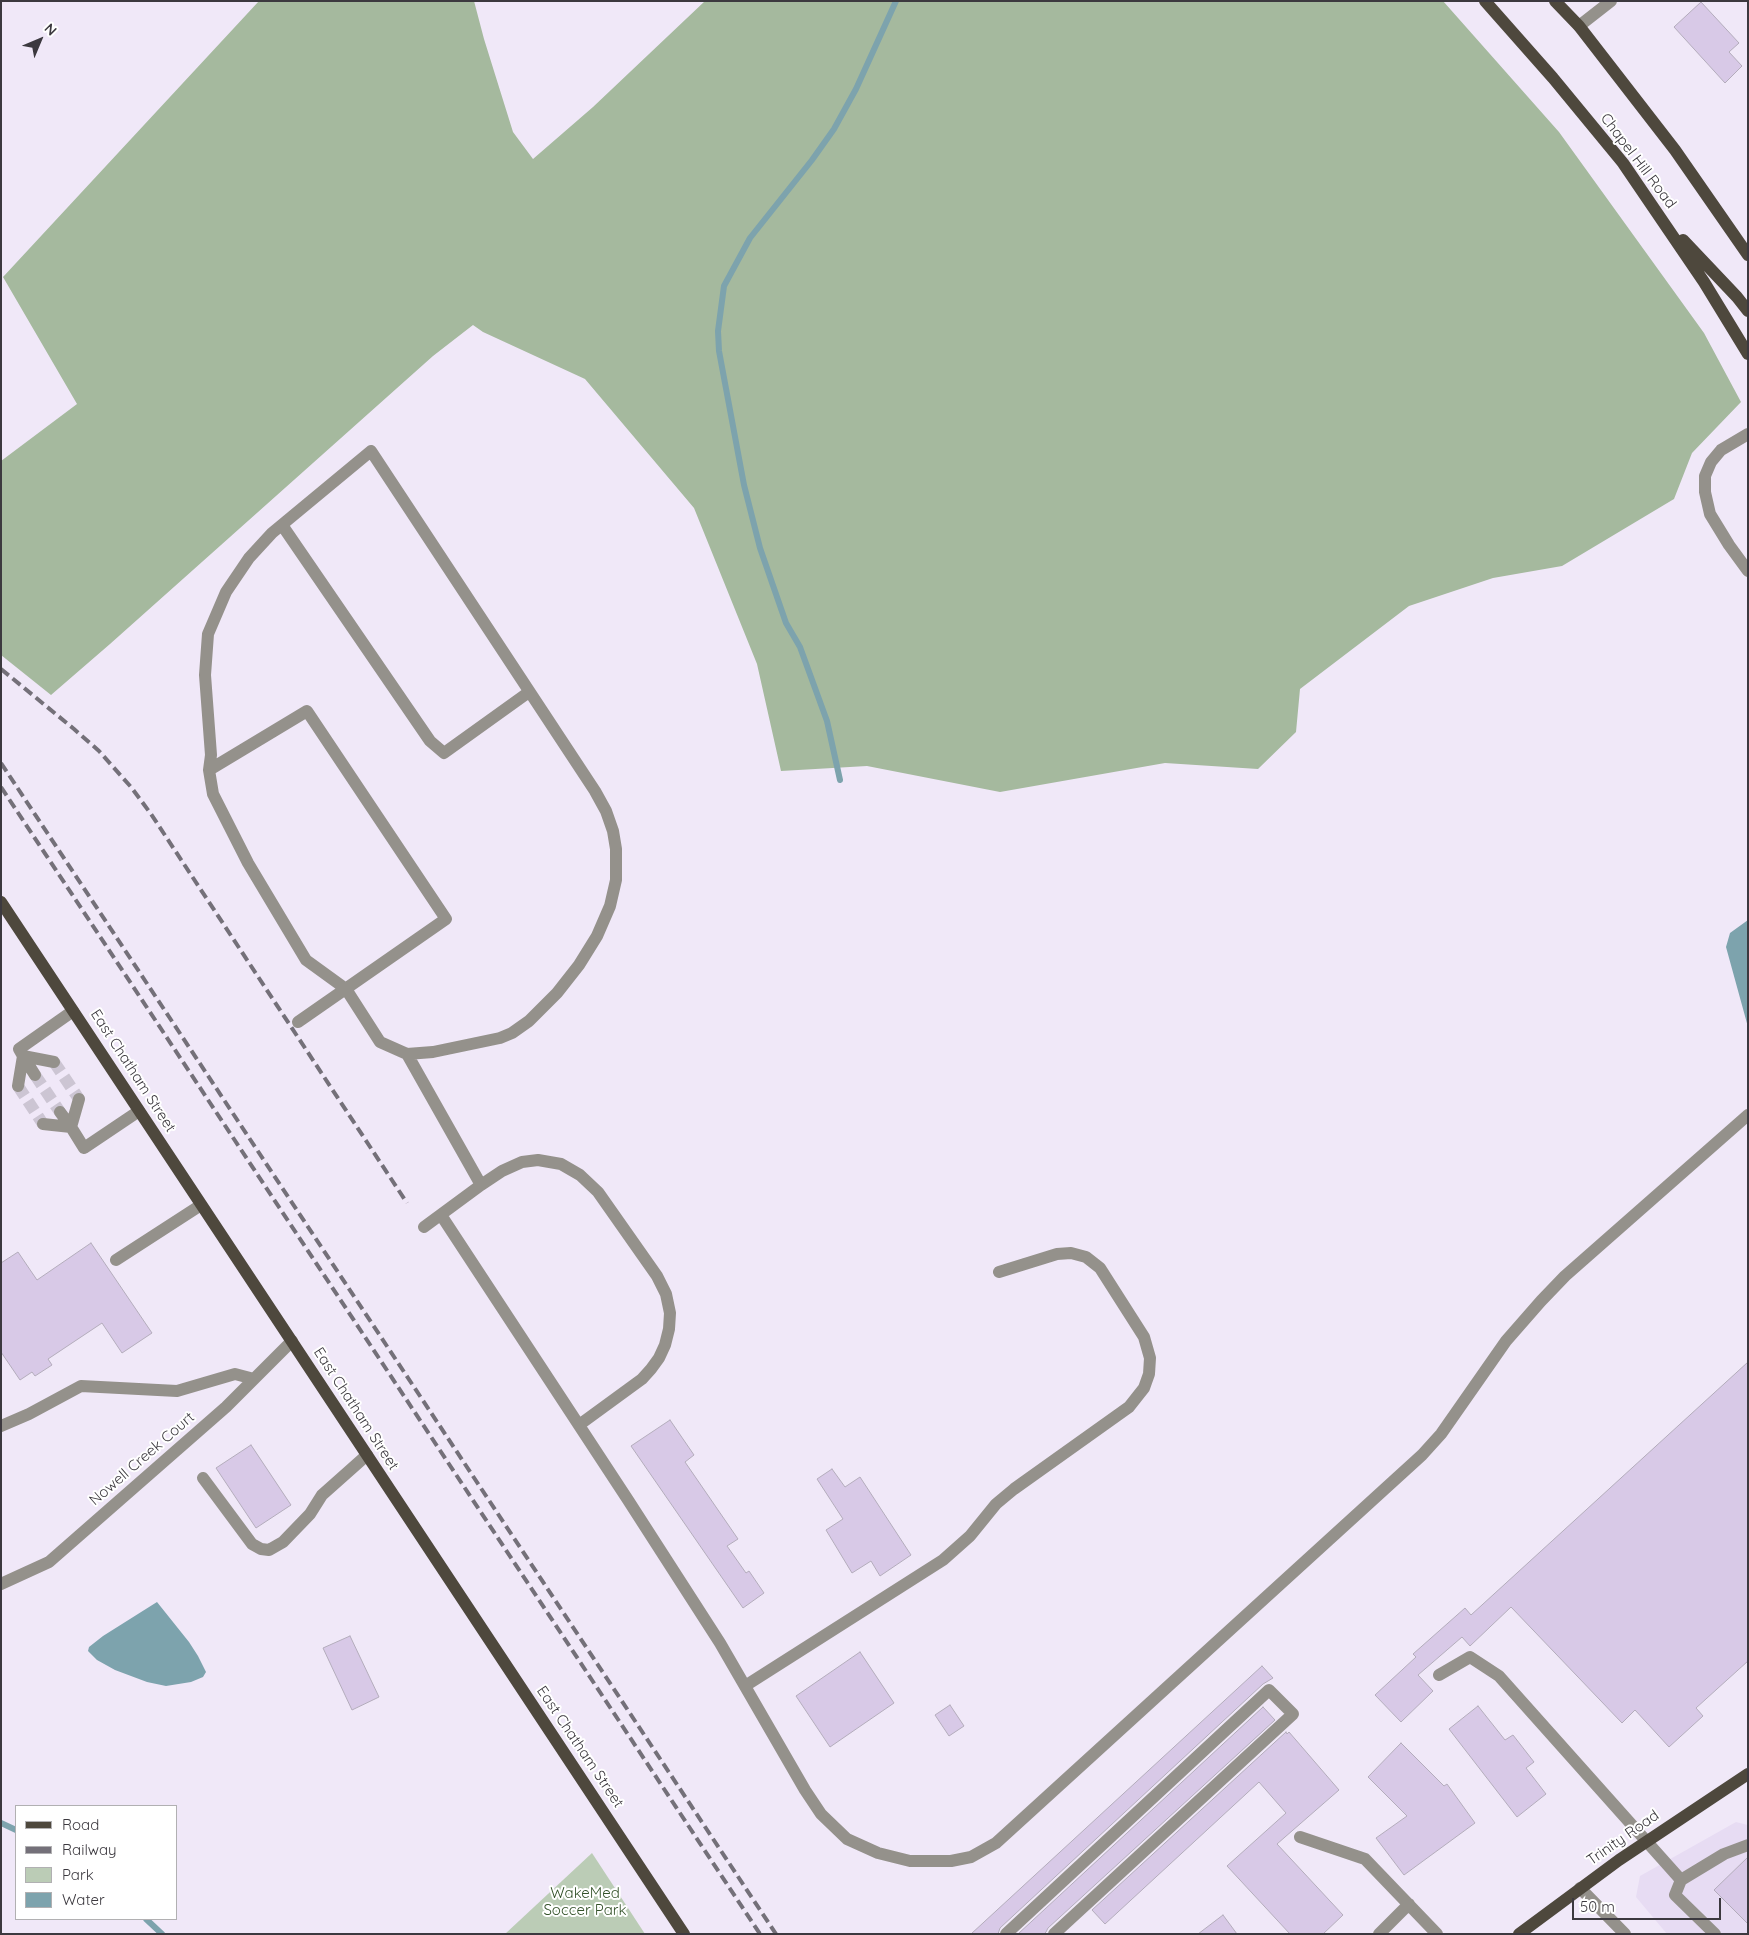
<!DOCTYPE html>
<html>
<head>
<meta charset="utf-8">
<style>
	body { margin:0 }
	#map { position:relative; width:1749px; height:1935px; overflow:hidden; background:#f0e8f8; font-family:Quicksand,sans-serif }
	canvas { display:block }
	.frame { position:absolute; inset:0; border:2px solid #3c393f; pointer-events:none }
	.legend { position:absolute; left:15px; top:1805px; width:162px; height:115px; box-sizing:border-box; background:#fff; border:1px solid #b1b0b2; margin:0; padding:6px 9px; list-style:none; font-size:15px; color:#3c393f }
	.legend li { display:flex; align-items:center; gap:10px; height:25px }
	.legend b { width:25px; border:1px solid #b1b0b2 }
	.north { position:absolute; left:15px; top:15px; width:50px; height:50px; -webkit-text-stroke:4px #fff; paint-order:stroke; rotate:45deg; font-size:14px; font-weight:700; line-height:20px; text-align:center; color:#3c393f }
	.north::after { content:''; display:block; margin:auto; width:18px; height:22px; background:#3c393f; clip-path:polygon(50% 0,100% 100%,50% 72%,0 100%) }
	.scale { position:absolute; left:1572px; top:1898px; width:149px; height:22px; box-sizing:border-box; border:2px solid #3c393f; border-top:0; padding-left:6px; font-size:15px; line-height:18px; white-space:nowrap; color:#3c393f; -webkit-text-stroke:4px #fff; paint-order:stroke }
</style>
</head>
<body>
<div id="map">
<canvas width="1749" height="1935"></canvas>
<div class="frame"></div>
<ul class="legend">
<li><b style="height:6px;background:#4e483d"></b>Road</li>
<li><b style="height:6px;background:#747079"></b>Railway</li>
<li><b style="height:14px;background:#bbccb6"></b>Park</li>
<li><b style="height:14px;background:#7da3ad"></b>Water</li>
</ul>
<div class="north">N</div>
<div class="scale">50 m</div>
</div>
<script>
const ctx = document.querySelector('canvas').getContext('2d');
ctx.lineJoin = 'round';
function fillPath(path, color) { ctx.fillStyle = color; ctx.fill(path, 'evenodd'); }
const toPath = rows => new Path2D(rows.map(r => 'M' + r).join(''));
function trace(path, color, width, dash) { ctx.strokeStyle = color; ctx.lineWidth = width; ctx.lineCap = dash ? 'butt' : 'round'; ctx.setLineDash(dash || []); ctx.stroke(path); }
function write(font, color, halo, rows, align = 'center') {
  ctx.font = font + ' Quicksand,sans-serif'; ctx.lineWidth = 4; ctx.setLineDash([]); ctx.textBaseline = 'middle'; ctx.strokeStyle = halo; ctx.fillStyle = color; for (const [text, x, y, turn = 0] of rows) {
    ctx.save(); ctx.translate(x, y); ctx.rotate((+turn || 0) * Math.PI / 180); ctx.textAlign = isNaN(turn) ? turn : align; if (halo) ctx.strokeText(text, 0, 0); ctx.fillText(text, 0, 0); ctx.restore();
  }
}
fillPath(toPath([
	[1736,1822,1748,1825,1748,1934,1667,1934,1636,1897,1640,1876]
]), '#e7dcf3');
fillPath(toPath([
	[592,1853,645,1934,505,1934]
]), '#bbccb6');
fillPath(toPath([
	[259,1,474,1,484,39,513,132,533,159,593,107,705,1,1443,1,1559,132,1704,333,1741,402,1692,453,1674,499,1562,566,1493,578,1409,606,1300,689,1296,732,1258,769,1165,763,1000,792,867,766,781,771,757,664,694,508,585,379,483,332,473,325,433,356,110,644,51,695,1,655,1,461,77,404,3,277]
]), '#a5b99e');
fillPath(toPath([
	[1748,920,1748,1027,1726,947,1730,933],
	[157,1602,189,1642,198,1656,206,1672,203,1677,191,1682,166,1686,147,1682,115,1670,97,1660,88,1651,89,1647,103,1636]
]), '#7da3ad');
trace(toPath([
	[840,780,827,721,800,647,786,623,760,548,744,485,719,351,718,331,724,286,750,238,812,160,834,129,856,89,896,1],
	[1,1823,16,1830],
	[146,1919,162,1934]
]), '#7da3ad', 6);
const building = toPath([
	[1701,2,1739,43,1729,52,1742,66,1725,83,1674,27,1701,2],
	[91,1243,152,1333,122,1353,102,1323,48,1359,52,1365,35,1376,32,1372,20,1380,1,1352,1,1263,18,1252,37,1280,91,1243],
	[1748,1362,1748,1661,1696,1708,1703,1716,1669,1747,1635,1710,1622,1723,1511,1607,1470,1646,1462,1637,1418,1675,1433,1691,1401,1722,1375,1695,1416,1657,1413,1654,1465,1608,1471,1615,1748,1362],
	[670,1420,694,1455,685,1462,738,1539,727,1546,746,1573,749,1571,764,1593,743,1608,631,1446,670,1420],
	[251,1445,291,1505,256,1528,216,1468,251,1445],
	[832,1469,845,1487,860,1477,911,1555,880,1576,871,1561,852,1573,826,1530,843,1519,817,1479,832,1469],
	[350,1636,379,1697,352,1710,323,1648,350,1636],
	[860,1652,894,1703,830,1747,796,1696,860,1652],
	[1262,1666,1273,1678,1263,1684,1000,1928,998,1934,971,1934,1262,1666],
	[950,1705,964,1726,949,1736,935,1715,950,1705],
	[1478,1706,1505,1740,1513,1735,1534,1762,1526,1768,1546,1794,1517,1817,1449,1729,1478,1706],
	[1263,1707,1275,1720,1048,1928,1046,1932,1044,1934,1018,1934,1263,1707],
	[1286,1732,1287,1734,1289,1732,1339,1790,1277,1844,1343,1915,1323,1934,1290,1934,1227,1866,1286,1813,1259,1782,1105,1924,1092,1910,1286,1732],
	[1401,1743,1444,1786,1447,1784,1475,1823,1404,1875,1376,1838,1407,1816,1368,1777,1401,1743],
	[1748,1857,1748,1924,1714,1890,1748,1857],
	[1223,1915,1237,1934,1198,1934,1223,1915]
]);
fillPath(building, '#d8c9e7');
trace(building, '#b3acbb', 1);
trace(toPath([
	[54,1062,79,1099],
	[35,1075,60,1112],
	[18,1086,43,1124]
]), '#ccc5d3', 12, [12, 6]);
trace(toPath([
	[1579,26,1611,1],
	[1748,434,1721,450,1711,462,1705,476,1705,492,1710,514,1729,545,1748,571],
	[282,525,430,741,444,753,529,692],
	[209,770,307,711,446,919,298,1022],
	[407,1054,433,1052,500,1038,512,1033,529,1021,557,993,579,965,597,936,610,906,616,880,616,849,613,831,606,811,595,791,371,451,272,533,249,558,226,592,208,634,205,675,211,755,209,770,213,794,248,863,306,960,346,989,380,1042,407,1054,481,1185],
	[23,1056,35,1075],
	[54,1062,23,1056,19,1049,73,1011],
	[18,1086,23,1056],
	[79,1099,71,1127,84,1148,139,1111],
	[60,1112,71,1127],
	[43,1124,71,1127],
	[441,1215,628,1500,720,1643,805,1790,821,1814,847,1839,878,1853,910,1861,951,1861,971,1857,996,1843,1422,1455,1441,1434,1506,1341,1541,1301,1565,1276,1748,1115],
	[424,1227,481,1185,502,1171,522,1162,538,1160,561,1164,580,1175,598,1192,657,1276,666,1294,670,1313,669,1329,665,1345,659,1358,651,1369,642,1379,579,1425],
	[116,1260,201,1205],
	[1,1426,29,1414,81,1386,177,1391,235,1374,254,1379],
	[203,1478,252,1544,261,1549,269,1550,283,1542,310,1514,322,1495,367,1455],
	[1,1584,49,1562,226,1407,292,1341],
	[1439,1675,1470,1657,1499,1676,1681,1880,1724,1854,1748,1845],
	[745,1686,943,1560,970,1536,996,1504,1014,1489,1129,1407,1144,1388,1149,1374,1150,1358,1144,1337,1100,1268,1086,1257,1071,1253,1057,1254,999,1272],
	[1300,1837,1365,1859,1437,1934],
	[1681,1880,1675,1895,1715,1934],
	[1580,1888,1625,1934],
	[1006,1934,1269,1690,1293,1714,1054,1934],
	[1379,1934,1409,1904]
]), '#94918b', 12);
trace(toPath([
	[1485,1,1553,78,1623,163,1704,282,1748,354],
	[1555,1,1579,26,1675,150,1748,255],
	[1683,240,1737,297,1748,311],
	[1,902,684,1934],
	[1519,1934,1619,1860,1748,1774]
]), '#4e483d', 12);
trace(toPath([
	[1,669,74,729,99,751,131,787,151,814,407,1203],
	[1,763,776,1934],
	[1,787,760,1934]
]), '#747079', 4, [10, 5]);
write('15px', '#3c393f', '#fff', [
	["Chapel Hill Road",1638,161,53],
	["East Chatham Street",133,1071,57],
	["East Chatham Street",356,1409,57],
	["Nowell Creek Court",142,1459,-41],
	["East Chatham Street",580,1747,56],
	["Trinity Road",1623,1838,-35]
]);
write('15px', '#335129', '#fff', [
	["WakeMed",585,1893],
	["Soccer Park",585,1910]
]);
</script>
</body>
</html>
